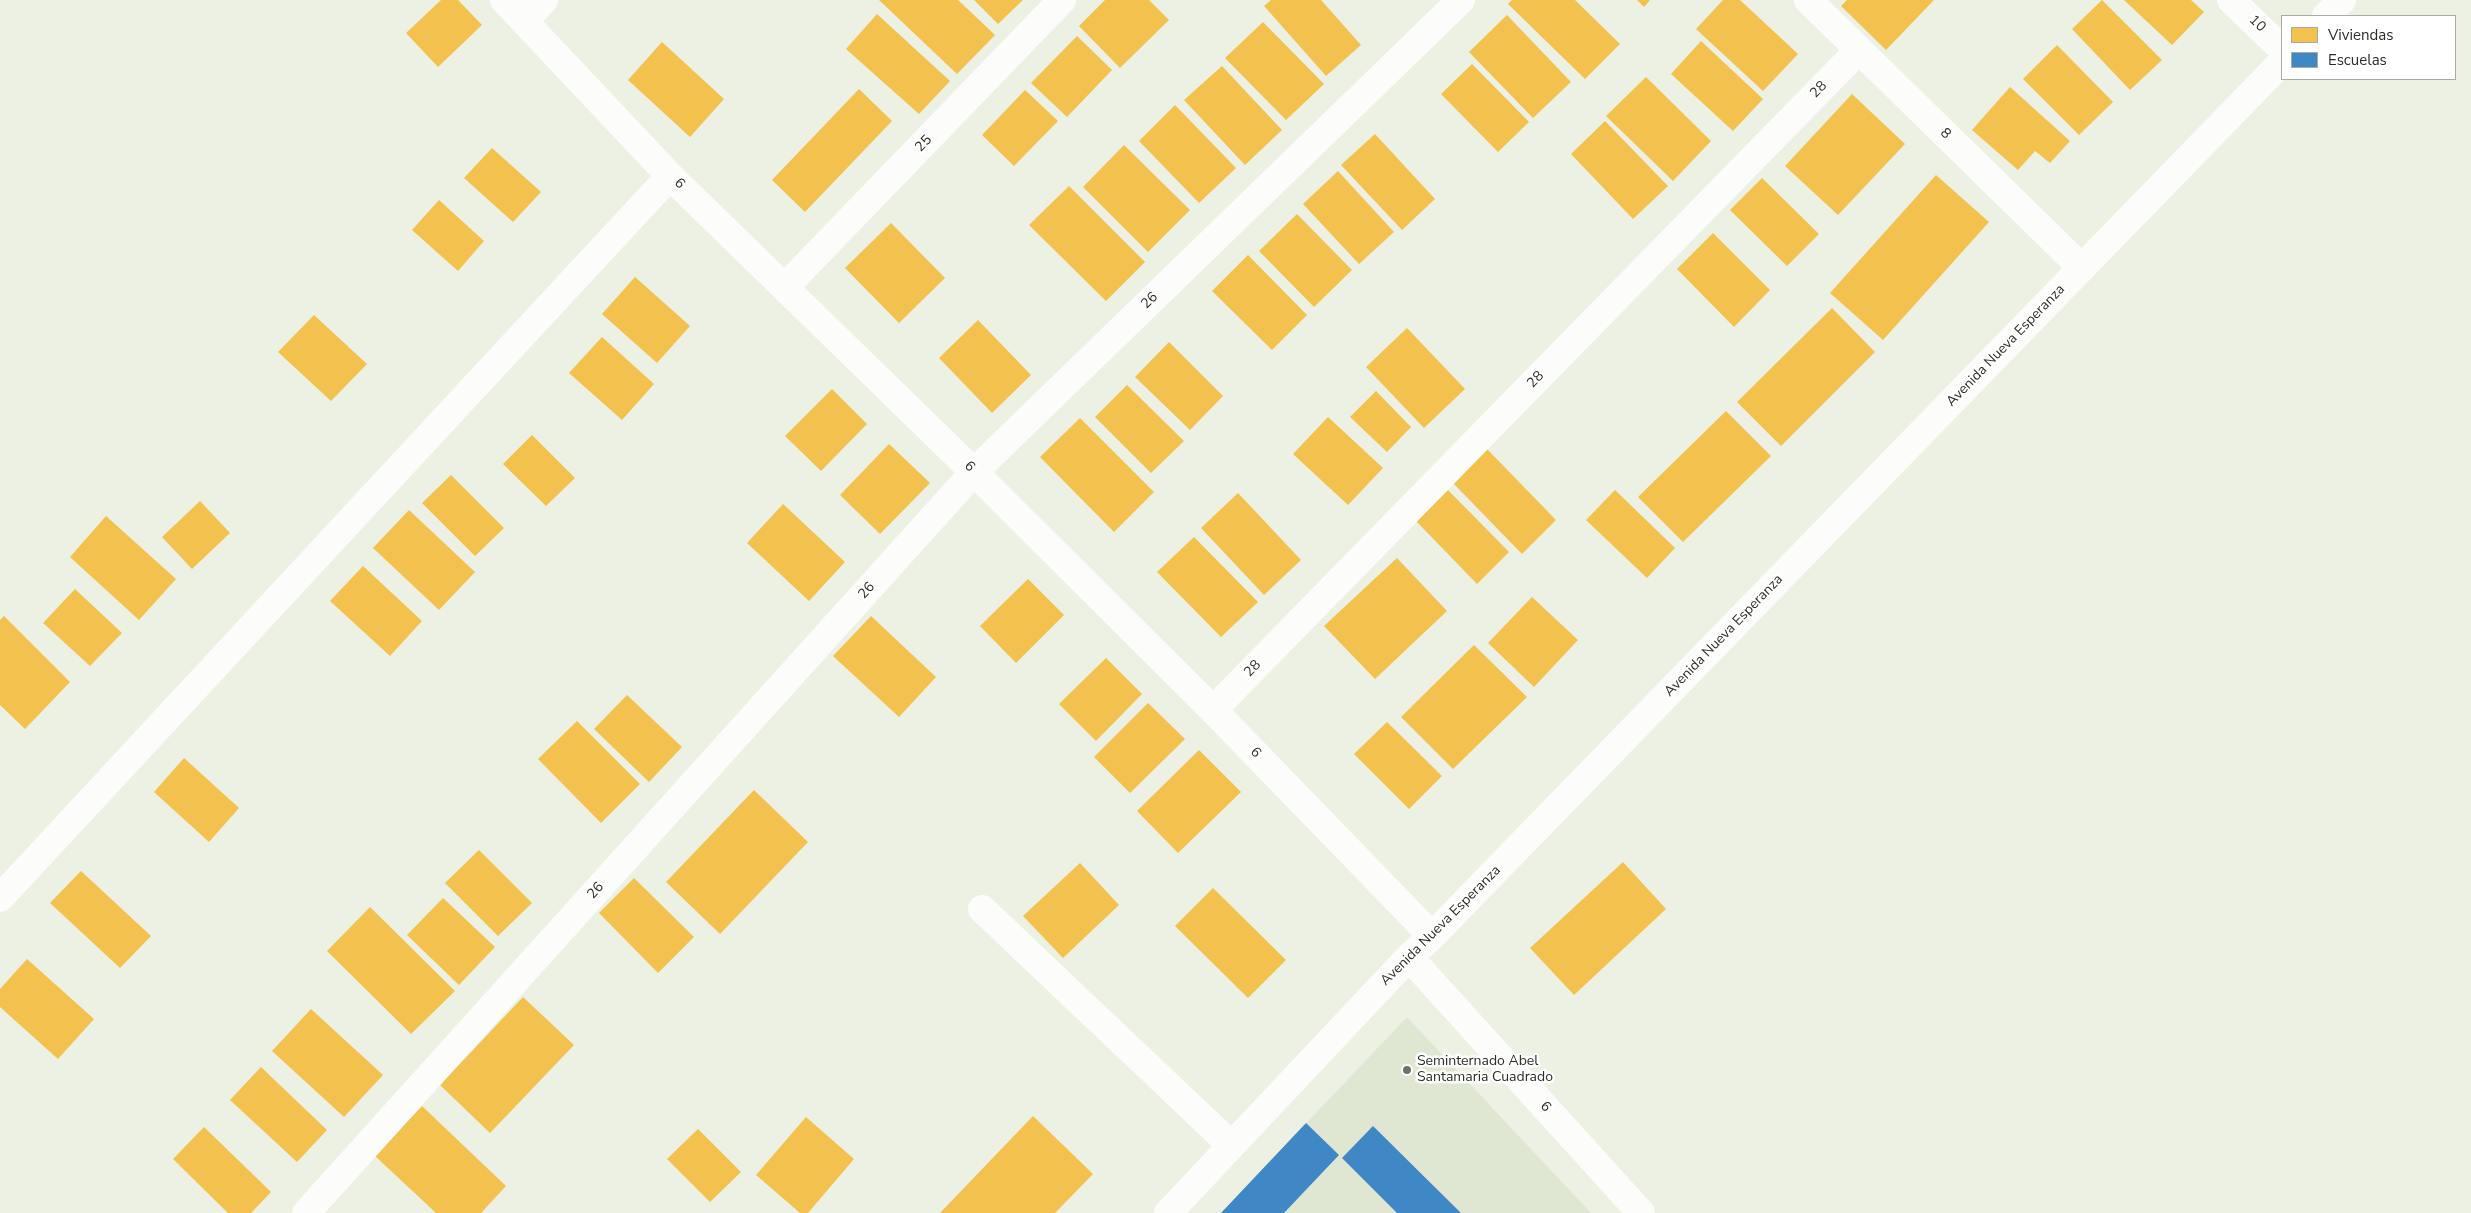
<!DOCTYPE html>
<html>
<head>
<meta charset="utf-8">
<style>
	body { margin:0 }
	#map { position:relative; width:2471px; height:1213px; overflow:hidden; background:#ecf1e4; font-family:"Nunito Sans",sans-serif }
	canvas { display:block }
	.legend { position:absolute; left:2281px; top:15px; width:175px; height:65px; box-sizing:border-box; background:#fff; border:1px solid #aaaba8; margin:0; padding:6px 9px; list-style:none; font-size:15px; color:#2b2e26 }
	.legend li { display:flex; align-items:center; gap:10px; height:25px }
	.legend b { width:25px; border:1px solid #aaaba8 }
</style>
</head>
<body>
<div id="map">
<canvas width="2471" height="1213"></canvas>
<ul class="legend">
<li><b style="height:14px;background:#f2c14e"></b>Viviendas</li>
<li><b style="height:14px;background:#3f88c5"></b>Escuelas</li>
</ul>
</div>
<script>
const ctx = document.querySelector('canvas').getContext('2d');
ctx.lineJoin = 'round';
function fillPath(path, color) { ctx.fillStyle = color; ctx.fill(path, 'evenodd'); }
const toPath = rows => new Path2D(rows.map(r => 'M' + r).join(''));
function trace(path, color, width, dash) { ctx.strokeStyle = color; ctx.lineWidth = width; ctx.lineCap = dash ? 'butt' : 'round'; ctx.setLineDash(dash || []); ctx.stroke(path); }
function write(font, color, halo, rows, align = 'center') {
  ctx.font = font + ' "Nunito Sans",sans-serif'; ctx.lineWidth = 5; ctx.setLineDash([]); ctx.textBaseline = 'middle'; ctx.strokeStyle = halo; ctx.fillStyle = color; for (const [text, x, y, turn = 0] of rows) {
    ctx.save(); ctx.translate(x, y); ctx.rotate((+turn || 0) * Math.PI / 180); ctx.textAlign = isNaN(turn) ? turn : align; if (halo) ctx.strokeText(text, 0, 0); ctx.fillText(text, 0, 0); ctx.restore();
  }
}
fillPath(toPath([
	[1407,1017,1591,1213,1221,1213]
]), '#dfe7d3');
fillPath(toPath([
	[441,0,458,0,482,25,438,67,406,33],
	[879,0,958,0,995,35,957,74],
	[974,0,1023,0,998,24],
	[1105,0,1149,0,1169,20,1120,68,1079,26],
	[1271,0,1321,0,1361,45,1326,76,1264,6],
	[1512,0,1575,0,1620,44,1585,79,1508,4],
	[1637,0,1650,0,1644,7],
	[1723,0,1740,0,1798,54,1763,91,1696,29],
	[1847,0,1934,0,1886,50,1841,6],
	[2102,0,2162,60,2130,90,2072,29],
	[2124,0,2191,0,2204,12,2172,45],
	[877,14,950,81,919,114,846,49],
	[1507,15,1571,82,1533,118,1469,52],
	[1263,22,1324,84,1286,120,1225,58],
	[1077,36,1112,70,1067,117,1031,83],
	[1701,41,1763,99,1733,131,1671,74],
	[662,42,724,99,690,137,628,80],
	[2057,45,2113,102,2079,135,2023,79],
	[1472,64,1529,122,1498,152,1441,94],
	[1222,66,1282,130,1245,165,1184,100],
	[1646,77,1711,141,1673,181,1606,116],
	[2010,87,2070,141,2050,163,2035,151,2018,170,1972,130],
	[859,89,892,121,805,212,772,180],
	[1025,90,1058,121,1014,166,982,135],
	[1852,94,1905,144,1838,215,1785,166],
	[1175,105,1236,168,1199,203,1139,141],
	[1605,121,1668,186,1633,219,1571,154],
	[1375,134,1435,199,1402,230,1341,165],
	[1124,145,1190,210,1148,252,1083,187],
	[492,148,541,192,513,222,464,178],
	[1338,171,1394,232,1359,264,1303,204],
	[1936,175,1989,222,1883,340,1830,293],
	[1762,178,1819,234,1787,266,1730,210],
	[1069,186,1145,262,1106,301,1029,225],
	[439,200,484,241,458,271,412,230],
	[1297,214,1352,270,1314,307,1259,251],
	[891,223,945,278,899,323,845,268],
	[1713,233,1770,290,1734,327,1677,269],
	[1248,255,1307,315,1272,350,1212,291],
	[635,277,690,326,657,363,602,314],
	[1832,308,1875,352,1781,446,1737,402],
	[314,315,367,364,331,401,278,352],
	[978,320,1031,375,992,413,939,358],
	[1407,328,1465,389,1424,428,1366,367],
	[602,337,654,384,622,420,569,373],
	[1169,342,1223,396,1190,430,1135,377],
	[1127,385,1184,441,1151,473,1095,417],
	[832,389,867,424,821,471,785,436],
	[1376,391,1411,427,1387,452,1350,417],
	[1726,411,1771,456,1683,542,1638,497],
	[1328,417,1383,468,1348,505,1293,454],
	[1080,418,1154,492,1114,532,1040,457],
	[532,435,575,478,546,506,503,464],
	[889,444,930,483,880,534,840,495],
	[1487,449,1556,520,1522,554,1453,483],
	[451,475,504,528,475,556,422,503],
	[1448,490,1509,552,1477,584,1416,521],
	[1615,490,1675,548,1647,578,1586,520],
	[1238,493,1301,560,1264,595,1201,528],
	[200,501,230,533,192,569,162,537],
	[783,504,845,562,809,601,747,543],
	[409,510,475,572,439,610,373,548],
	[106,516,176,579,139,620,70,557],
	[1194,537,1258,602,1221,637,1157,572],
	[1397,558,1447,611,1375,679,1324,626],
	[363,566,422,621,390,656,330,601],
	[1028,579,1064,615,1016,663,980,626],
	[75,589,122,633,90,666,43,623],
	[1532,597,1578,640,1534,687,1488,643],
	[4,616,70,682,25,729,0,705,0,620],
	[871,616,936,677,899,717,833,656],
	[1474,645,1527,697,1453,769,1401,717],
	[1106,658,1142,694,1096,741,1059,704],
	[627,695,682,747,649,782,594,729],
	[1148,703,1185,739,1130,793,1094,757],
	[577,721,640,784,601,823,538,759],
	[1387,722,1442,776,1409,809,1354,754],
	[1199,750,1241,792,1178,853,1137,811],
	[184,758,239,808,209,842,154,792],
	[754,790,808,842,720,934,666,882],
	[479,850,532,903,498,936,445,883],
	[1623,862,1666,909,1574,995,1530,948],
	[1080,863,1119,905,1063,958,1023,916],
	[81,871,151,936,120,968,50,903],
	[634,878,694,937,658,973,599,913],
	[1213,888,1286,960,1248,998,1175,926],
	[443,898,495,947,459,985,407,935],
	[370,907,455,991,411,1034,327,951],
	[27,959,94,1019,58,1059,0,1007,0,989],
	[523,997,574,1045,490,1133,440,1085],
	[311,1009,383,1075,344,1117,272,1051],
	[261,1067,327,1130,297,1162,230,1100],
	[422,1106,506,1186,481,1213,436,1213,375,1156],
	[1033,1116,1093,1174,1055,1213,940,1213],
	[806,1117,854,1159,808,1213,800,1213,756,1175],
	[204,1127,271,1192,251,1213,228,1213,173,1159],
	[698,1129,741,1172,710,1202,667,1159]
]), '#f2c14e');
fillPath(toPath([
	[1306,1123,1339,1155,1284,1213,1221,1213],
	[1373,1126,1461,1213,1397,1213,1342,1158]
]), '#3f88c5');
trace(toPath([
	[504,0,670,176,974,472,1213,710,1432,936],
	[1808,0,2082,268],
	[2231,0,2282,49],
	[2326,16,2342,0],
	[524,21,544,0],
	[785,287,1062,0],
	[1213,710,1859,50],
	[0,898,670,176],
	[982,909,1231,1145],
	[1409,957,1641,1213],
	[306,1213,974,472,1461,0],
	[1168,1213,1409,957,1432,936,2282,62]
]), '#fcfdfb', 28);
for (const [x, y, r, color] of [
	[1407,1070,5,"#6f7268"]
]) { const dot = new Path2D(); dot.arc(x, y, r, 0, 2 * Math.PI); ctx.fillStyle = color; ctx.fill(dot); trace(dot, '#fff', 2); }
write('14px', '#2b2e26', '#fff', [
	["10",2257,24,44],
	["28",1819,90,-46],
	["8",1945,134,44],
	["25",924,144,-46],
	["6",679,184,44],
	["26",1150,301,-44],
	["Avenida Nueva Esperanza",2006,346,-46],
	["28",1536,380,-46],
	["6",969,467,44],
	["26",867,591,-48],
	["Avenida Nueva Esperanza",1724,636,-46],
	["28",1253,669,-46],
	["6",1255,753,46],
	["26",596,891,-48],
	["Avenida Nueva Esperanza",1441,926,-45],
	["6",1545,1107,48]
]);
write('14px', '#2b2e26', '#fff', [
	["Seminternado Abel",1417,1062],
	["Santamaria Cuadrado",1417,1078]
], 'left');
</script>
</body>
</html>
